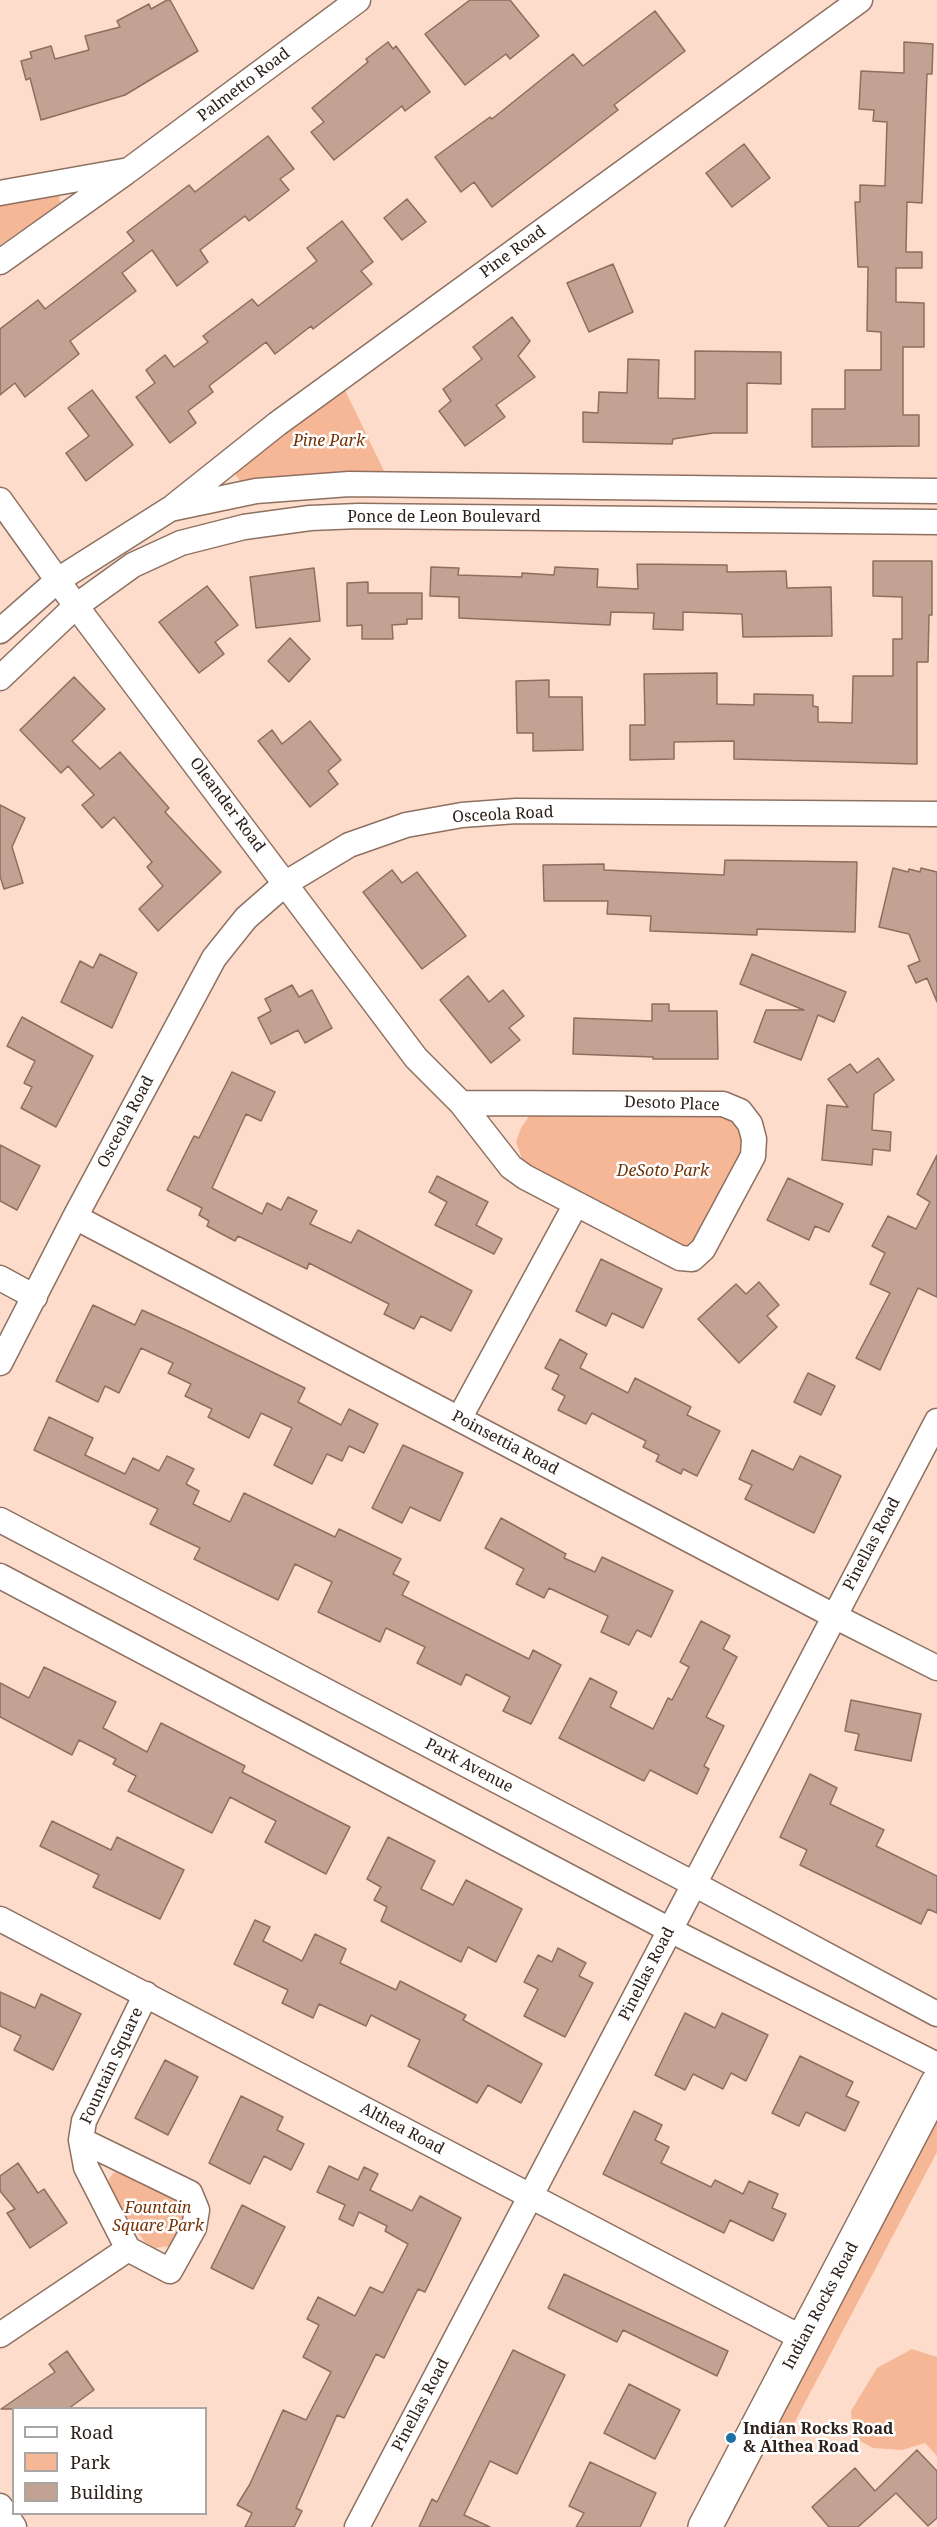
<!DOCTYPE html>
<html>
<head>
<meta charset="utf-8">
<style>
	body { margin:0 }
	#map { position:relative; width:937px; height:2527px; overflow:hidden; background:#fedccb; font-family:"Noto Serif",serif }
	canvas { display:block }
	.legend { position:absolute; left:12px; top:2407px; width:195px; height:108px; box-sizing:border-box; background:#fff; border:2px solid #aba6a4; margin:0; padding:8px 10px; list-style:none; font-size:18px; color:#2d211b }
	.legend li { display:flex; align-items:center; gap:12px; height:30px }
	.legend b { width:30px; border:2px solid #aba6a4 }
</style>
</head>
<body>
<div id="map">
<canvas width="937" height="2527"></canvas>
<ul class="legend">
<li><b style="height:8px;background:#fff"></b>Road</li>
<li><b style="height:16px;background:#f6b796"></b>Park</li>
<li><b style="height:16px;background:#c2a292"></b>Building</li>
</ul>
</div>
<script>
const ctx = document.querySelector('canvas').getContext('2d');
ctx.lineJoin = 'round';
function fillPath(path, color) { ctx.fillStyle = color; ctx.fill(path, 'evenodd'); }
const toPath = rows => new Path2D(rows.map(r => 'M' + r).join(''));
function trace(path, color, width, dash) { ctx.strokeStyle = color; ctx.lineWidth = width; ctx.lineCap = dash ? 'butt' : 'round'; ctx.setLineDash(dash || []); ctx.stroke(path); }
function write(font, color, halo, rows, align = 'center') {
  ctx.font = font + ' "Noto Serif",serif'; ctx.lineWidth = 5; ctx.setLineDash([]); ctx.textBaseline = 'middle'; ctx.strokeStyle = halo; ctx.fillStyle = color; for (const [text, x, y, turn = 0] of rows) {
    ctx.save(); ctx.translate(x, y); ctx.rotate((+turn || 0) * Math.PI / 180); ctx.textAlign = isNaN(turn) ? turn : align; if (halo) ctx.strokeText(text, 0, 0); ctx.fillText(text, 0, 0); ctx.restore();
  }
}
fillPath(toPath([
	[59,195,60,203,0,245,0,201],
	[344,388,385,473,241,482,235,474,241,463],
	[540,1110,731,1115,748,1144,697,1240,688,1246,677,1245,535,1173,522,1159,516,1142,521,1128,529,1116],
	[937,2109,937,2152,790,2431,772,2422],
	[114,2172,133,2176,176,2199,183,2207,182,2228,170,2246,155,2248,144,2241,108,2190,109,2179],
	[912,2349,937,2357,937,2456,925,2443,902,2450,873,2448,853,2437,851,2411,877,2368]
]), '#f6b796');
const building = toPath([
	[167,0,170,0,198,51,125,95,41,120,30,78,26,80,21,61,32,58,30,52,51,46,55,59,89,50,85,36,120,27,117,21,149,4,151,9,167,0],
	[470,0,510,0,539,36,510,59,506,54,465,85,425,34,470,0],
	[655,11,685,51,614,105,618,110,492,207,474,182,461,192,435,157,490,117,492,119,573,54,583,66,655,11],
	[388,42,393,49,396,46,430,92,405,111,402,106,334,160,311,132,324,122,312,108,368,62,366,59,388,42],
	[904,42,933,44,932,74,927,74,922,203,907,202,906,252,922,252,922,268,896,268,896,302,924,303,924,347,903,347,903,415,919,415,919,446,812,447,812,409,845,409,845,370,881,370,881,332,867,331,868,267,858,267,855,202,860,202,860,185,885,186,887,122,873,121,874,110,859,109,861,71,904,73,904,42],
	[268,136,294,169,280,179,289,190,249,221,245,216,200,250,208,262,177,286,152,250,122,273,136,291,70,341,79,354,25,397,15,383,0,395,0,329,38,300,45,309,134,241,127,232,189,185,195,192,268,136],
	[744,144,770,178,732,207,706,173,744,144],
	[407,199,426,222,402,240,384,218,407,199],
	[342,221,373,262,361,271,372,284,313,329,311,326,275,354,266,342,209,386,213,392,188,411,196,423,170,443,136,397,155,383,146,370,165,355,174,367,208,342,203,336,252,299,258,306,317,261,307,248,342,221],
	[613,264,633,312,589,332,567,283,613,264],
	[512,317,530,341,518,356,535,377,496,405,505,417,465,446,439,411,451,401,443,389,482,359,473,347,512,317],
	[695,351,781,352,781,384,747,383,747,433,713,433,673,439,672,444,583,442,583,412,598,413,599,392,627,393,628,359,659,360,658,398,695,399,695,351],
	[92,390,133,445,86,481,66,453,89,436,68,408,92,390],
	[873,561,932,561,932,615,929,615,928,662,917,662,917,764,734,759,734,741,674,742,674,759,630,760,630,725,645,725,644,674,717,673,717,704,754,705,754,694,813,695,813,706,818,707,818,722,852,723,853,676,893,676,893,639,902,639,902,597,873,596,873,561],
	[637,564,727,565,727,572,786,571,787,588,831,587,832,636,743,637,742,614,683,612,683,630,653,629,654,613,611,612,610,625,459,618,459,597,430,596,431,567,459,568,458,575,522,577,522,573,554,575,555,567,598,569,597,587,638,589,637,564],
	[314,568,320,621,256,628,250,577,314,568],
	[368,582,368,593,422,593,422,619,407,619,407,624,392,625,393,639,362,639,362,625,347,626,347,583,368,582],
	[207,586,238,625,215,642,224,654,199,673,159,622,207,586],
	[290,638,310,659,289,682,268,661,290,638],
	[74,677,105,709,72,741,100,769,120,752,169,808,165,812,221,872,158,931,139,909,163,886,147,867,152,862,114,817,102,828,82,805,94,795,68,766,61,773,20,730,74,677],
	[549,680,549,697,582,697,583,750,533,751,533,733,517,733,516,681,549,680],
	[310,721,341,760,328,771,338,784,310,807,258,741,272,730,282,744,310,721],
	[0,805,25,818,12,847,23,883,4,889,0,876,0,805],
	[725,860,857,862,855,932,757,929,757,935,650,931,651,916,607,914,608,901,544,901,543,865,604,864,604,870,724,875,725,860],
	[893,868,908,872,909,869,920,872,921,868,937,872,937,1002,927,978,916,983,908,966,920,961,909,934,879,927,893,868],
	[392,870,402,883,417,872,466,936,422,969,363,892,392,870],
	[100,954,137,973,112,1028,61,1002,80,961,93,968,100,954],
	[752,954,846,992,834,1022,818,1015,801,1060,754,1042,766,1010,804,1010,740,984,752,954],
	[468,976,489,1002,503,990,524,1016,509,1028,520,1040,491,1063,440,1000,468,976],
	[292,985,299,997,312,990,332,1028,305,1043,298,1030,271,1044,258,1018,271,1011,265,999,292,985],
	[652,1004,669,1004,669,1011,717,1011,718,1059,653,1059,653,1057,573,1054,574,1018,652,1021,652,1004],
	[22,1017,93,1056,56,1127,21,1108,32,1087,24,1083,35,1061,7,1046,22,1017],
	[878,1058,894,1080,874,1094,872,1130,891,1132,890,1151,873,1149,872,1165,822,1160,827,1105,848,1107,828,1079,850,1064,857,1073,878,1058],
	[232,1072,275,1092,261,1121,246,1114,212,1188,262,1214,267,1203,281,1210,288,1197,317,1211,310,1224,351,1243,358,1230,472,1291,451,1331,421,1316,414,1329,384,1314,389,1304,309,1263,307,1269,238,1236,235,1241,207,1226,209,1221,199,1215,202,1208,167,1190,194,1136,199,1138,232,1072],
	[0,1145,40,1166,17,1210,0,1201,0,1145],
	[937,1155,937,1297,918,1288,880,1370,856,1358,890,1293,870,1284,885,1253,872,1246,888,1216,916,1229,930,1202,917,1194,937,1155],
	[437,1176,488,1202,476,1225,502,1239,494,1254,435,1225,447,1202,429,1192,437,1176],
	[788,1178,843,1204,829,1232,815,1226,809,1240,767,1220,788,1178],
	[601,1259,662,1289,643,1328,612,1313,606,1326,576,1311,601,1259],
	[759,1282,779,1305,767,1316,777,1327,739,1363,698,1319,736,1284,746,1294,759,1282],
	[93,1305,135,1325,142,1310,188,1331,305,1388,298,1402,341,1425,349,1409,378,1424,364,1453,349,1446,342,1461,327,1454,312,1484,274,1465,292,1428,261,1413,249,1438,208,1417,212,1409,185,1396,191,1384,168,1373,173,1363,141,1348,119,1393,105,1386,98,1402,56,1381,93,1305],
	[560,1339,587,1354,580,1368,628,1393,635,1378,691,1407,687,1415,720,1431,697,1476,683,1469,681,1474,656,1461,659,1455,643,1447,646,1441,592,1413,586,1424,558,1410,565,1396,552,1389,559,1375,545,1368,560,1339],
	[808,1373,835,1386,821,1415,794,1402,808,1373],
	[49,1417,93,1438,85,1455,125,1474,133,1458,159,1471,167,1456,194,1469,186,1484,199,1491,193,1504,230,1522,244,1493,335,1537,339,1529,401,1559,393,1574,409,1582,402,1595,529,1659,533,1650,561,1665,531,1724,503,1711,510,1697,466,1674,461,1685,417,1663,425,1647,386,1628,380,1642,318,1612,332,1582,295,1564,278,1600,194,1559,200,1548,150,1524,158,1509,34,1450,49,1417],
	[403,1445,463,1473,440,1521,410,1507,402,1523,372,1508,403,1445],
	[752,1450,793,1470,800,1456,841,1476,814,1533,745,1499,752,1485,739,1479,752,1450],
	[501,1518,566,1554,564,1558,595,1572,602,1557,673,1591,651,1637,637,1630,629,1645,601,1632,608,1616,549,1588,544,1598,516,1584,524,1569,485,1548,501,1518],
	[701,1621,730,1636,723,1649,737,1657,706,1717,724,1726,704,1766,709,1769,697,1794,650,1770,644,1781,559,1738,590,1678,617,1692,610,1707,653,1729,668,1698,672,1700,689,1667,680,1662,701,1621],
	[44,1667,116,1702,103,1728,147,1752,161,1723,245,1766,242,1772,350,1827,326,1874,265,1842,276,1821,230,1797,212,1833,128,1791,136,1776,113,1764,116,1759,79,1740,72,1755,0,1717,0,1683,29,1698,44,1667],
	[851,1700,921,1714,911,1761,855,1750,859,1734,845,1731,851,1700],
	[810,1774,837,1788,830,1804,884,1830,876,1846,937,1876,937,1913,928,1909,921,1924,800,1865,807,1850,780,1837,810,1774],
	[52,1821,111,1850,117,1837,184,1870,160,1919,93,1887,99,1875,40,1846,52,1821],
	[388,1837,435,1861,421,1889,453,1905,466,1880,522,1909,496,1962,468,1947,461,1962,381,1921,387,1907,374,1900,381,1887,367,1879,388,1837],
	[255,1920,270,1927,263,1941,302,1961,315,1934,346,1949,340,1963,396,1990,400,1981,466,2015,463,2020,542,2064,521,2103,488,2085,477,2103,408,2066,420,2040,371,2015,366,2026,319,2004,313,2018,282,2003,288,1990,234,1964,255,1920],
	[558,1948,586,1963,579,1976,593,1983,565,2037,524,2016,538,1989,524,1982,538,1955,552,1962,558,1948],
	[0,1992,35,2008,41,1994,81,2014,53,2070,14,2050,21,2036,0,2026,0,1992],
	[685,2013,715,2028,722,2013,768,2035,746,2081,731,2073,723,2089,693,2074,685,2090,655,2075,685,2013],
	[800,2056,853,2082,846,2096,859,2102,845,2131,806,2112,799,2126,772,2113,800,2056],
	[165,2060,198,2077,168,2135,135,2118,165,2060],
	[241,2096,283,2117,277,2130,304,2144,291,2170,264,2156,250,2184,209,2163,241,2096],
	[634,2111,662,2125,655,2140,669,2147,661,2163,711,2187,715,2180,743,2194,749,2181,778,2194,772,2208,786,2214,773,2241,730,2220,724,2233,603,2174,634,2111],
	[18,2163,38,2193,44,2189,67,2223,30,2248,7,2213,15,2209,0,2191,0,2176,18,2163],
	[329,2166,358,2180,364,2167,378,2174,370,2190,412,2211,420,2196,461,2218,425,2292,418,2289,384,2358,376,2354,344,2418,337,2415,296,2508,302,2511,294,2527,245,2527,252,2513,237,2505,250,2484,283,2410,306,2420,331,2372,303,2357,319,2325,307,2319,318,2297,355,2316,370,2287,383,2293,408,2244,385,2231,387,2226,359,2212,353,2226,339,2219,345,2205,317,2192,329,2166],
	[242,2205,285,2227,253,2289,211,2268,242,2205],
	[564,2274,728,2351,717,2376,623,2330,617,2342,548,2308,564,2274],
	[513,2350,565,2375,517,2474,490,2461,464,2515,490,2527,419,2527,432,2499,437,2502,513,2350],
	[67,2351,94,2390,68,2409,1,2409,55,2372,49,2364,67,2351],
	[629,2384,680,2410,655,2459,604,2433,629,2384],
	[917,2450,937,2471,937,2518,928,2526,896,2493,858,2527,829,2527,812,2507,855,2468,875,2491,917,2450],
	[590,2462,656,2493,640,2527,576,2527,584,2513,569,2506,590,2462]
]);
fillPath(building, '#c2a292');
trace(building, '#8c6f5f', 1.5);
const street = toPath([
	[0,193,129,170,358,0],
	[0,262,125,173],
	[0,500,76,606,416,1058,461,1103,511,1167,525,1177,680,1258,692,1259,703,1249,753,1156,754,1139,750,1124,740,1111,723,1104,461,1103],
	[174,506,277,424,860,0],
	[0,631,58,580,170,509,256,491,349,484,937,491],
	[0,678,76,606,133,565,181,543,244,527,310,518,359,516,937,522],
	[75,1217,834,1616,937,1668],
	[0,1278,35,1297],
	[0,1363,75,1217,214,958,246,918,286,883,349,845,406,825,462,815,516,811,937,814],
	[459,1419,576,1204],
	[0,1520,694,1884,937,2014],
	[0,1576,670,1930,937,2065],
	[0,1919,804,2339],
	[81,2140,190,2193,197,2210,194,2228,170,2271,128,2249,86,2167,81,2140,84,2121,146,1994],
	[0,2335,128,2249],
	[0,2506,14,2527],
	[357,2527,937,1421]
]);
const secondary = toPath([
	[705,2527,937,2084]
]);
trace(street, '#8e7061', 27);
trace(secondary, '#8e7061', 36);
trace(street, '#fff', 24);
trace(secondary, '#fff', 33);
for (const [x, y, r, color] of [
	[731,2438,6,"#1c73a3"]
]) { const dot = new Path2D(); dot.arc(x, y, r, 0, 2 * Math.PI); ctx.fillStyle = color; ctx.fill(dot); trace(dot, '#fff', 2); }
write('16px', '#2d211b', '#fff', [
	["Palmetto Road",244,85,-37],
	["Pine Road",513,252,-36],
	["Ponce de Leon Boulevard",444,517],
	["Oleander Road",227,805,53],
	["Osceola Road",503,815,-3],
	["Desoto Place",672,1104,2],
	["Osceola Road",126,1122,-62],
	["Poinsettia Road",505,1443,28],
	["Pinellas Road",872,1544,-62],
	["Park Avenue",469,1766,28],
	["Pinellas Road",647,1974,-63],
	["Fountain Square",112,2066,-65],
	["Althea Road",402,2129,28],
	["Indian Rocks Road",821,2306,-62],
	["Pinellas Road",421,2405,-62]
]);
write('italic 16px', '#733306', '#fff', [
	["Pine Park",329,441],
	["DeSoto Park",663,1171],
	["Fountain",158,2208],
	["Square Park",158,2226]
]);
write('bold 16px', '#2d211b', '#fff', [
	["Indian Rocks Road",743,2429],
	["& Althea Road",743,2447]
], 'left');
</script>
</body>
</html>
